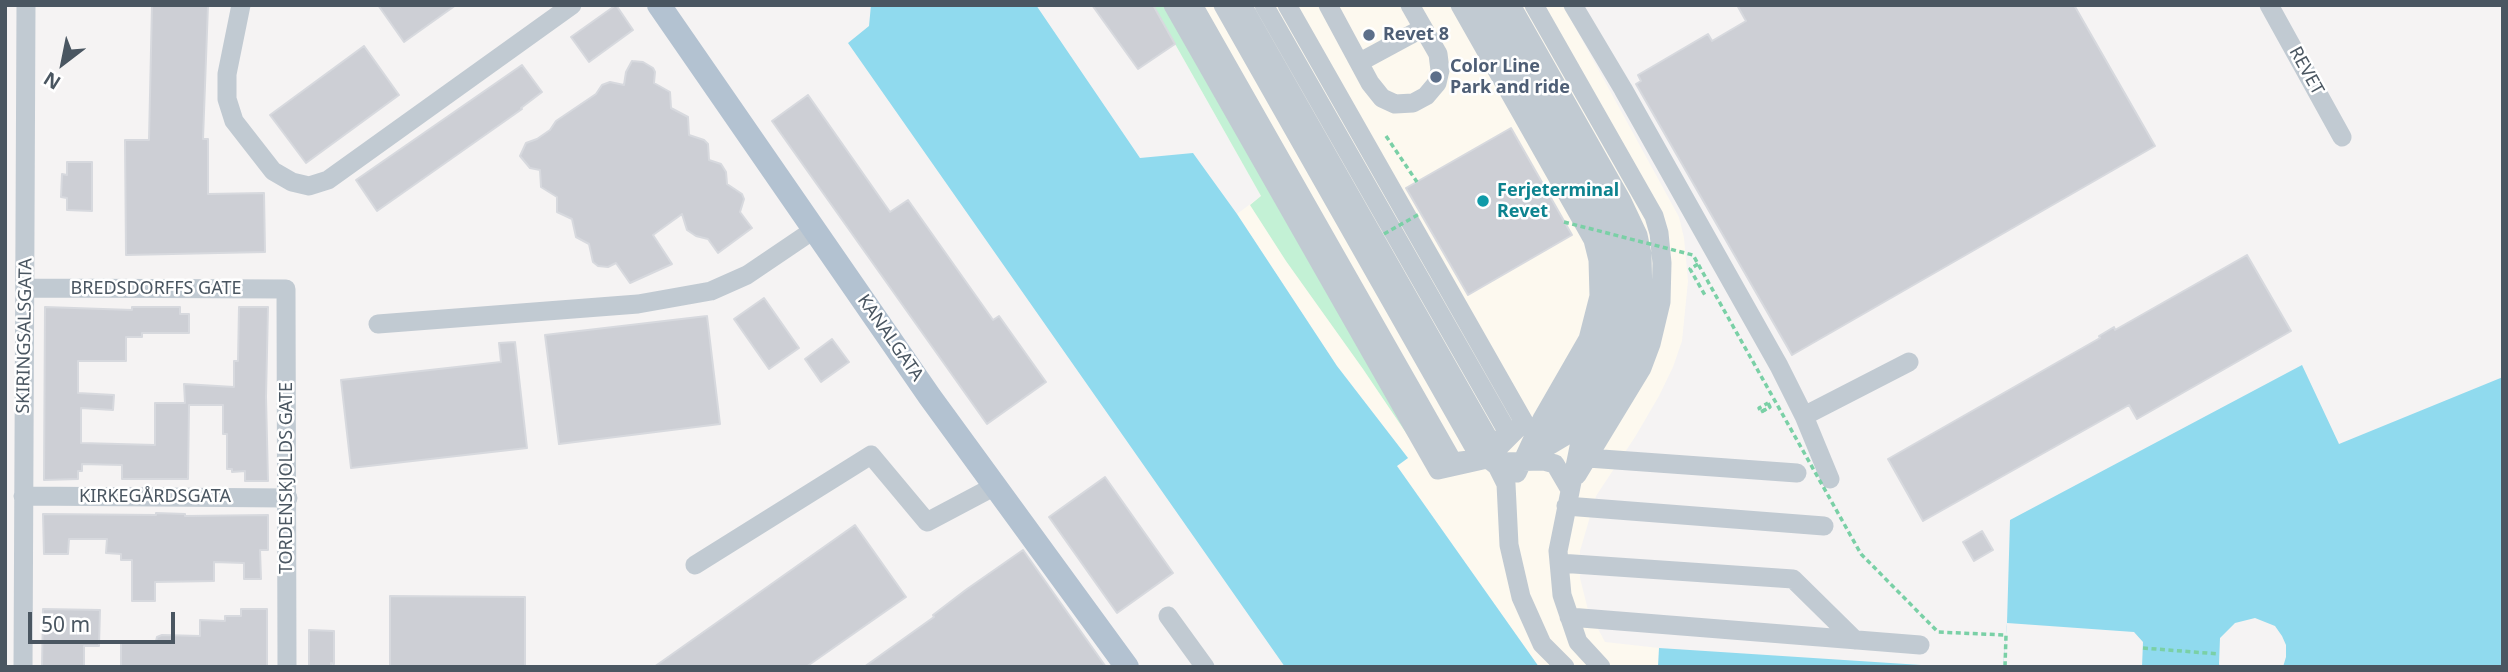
<!DOCTYPE html>
<html>
<head>
<meta charset="utf-8">
<style>
	body { margin:0 }
	#map { position:relative; width:2508px; height:672px; overflow:hidden; background:#f5f3f3; font-family:"Noto Sans",sans-serif }
	canvas { display:block }
	.frame { position:absolute; inset:0; border:7px solid #4a5661; pointer-events:none }
	.north { position:absolute; left:28px; top:28px; width:70px; height:70px; -webkit-text-stroke:5px #fff; paint-order:stroke; rotate:212deg; font-size:19px; font-weight:700; line-height:28px; text-align:center; color:#4a5661 }
	.north::after { content:''; display:block; margin:auto; width:24px; height:32px; background:#4a5661; clip-path:polygon(50% 0,100% 100%,50% 72%,0 100%) }
	.scale { position:absolute; left:28px; top:612px; width:147px; height:32px; box-sizing:border-box; border:4px solid #4a5661; border-top:0; padding-left:9px; font-size:21px; line-height:24px; white-space:nowrap; color:#4a5661; -webkit-text-stroke:5px #fff; paint-order:stroke }
</style>
</head>
<body>
<div id="map">
<canvas width="2508" height="672"></canvas>
<div class="frame"></div>
<div class="north">N</div>
<div class="scale">50 m</div>
</div>
<script>
const ctx = document.querySelector('canvas').getContext('2d');
ctx.lineJoin = 'round';
function fillPath(path, color) { ctx.fillStyle = color; ctx.fill(path, 'evenodd'); }
const toPath = rows => new Path2D(rows.map(r => 'M' + r).join(''));
function trace(path, color, width, dash) { ctx.strokeStyle = color; ctx.lineWidth = width; ctx.lineCap = dash ? 'butt' : 'round'; ctx.setLineDash(dash || []); ctx.stroke(path); }
function write(font, color, halo, rows, align = 'center') {
  ctx.font = font + ' "Noto Sans",sans-serif'; ctx.lineWidth = 5; ctx.setLineDash([]); ctx.textBaseline = 'middle'; ctx.strokeStyle = halo; ctx.fillStyle = color; for (const [text, x, y, turn = 0] of rows) {
    ctx.save(); ctx.translate(x, y); ctx.rotate((+turn || 0) * Math.PI / 180); ctx.textAlign = isNaN(turn) ? turn : align; if (halo) ctx.strokeText(text, 0, 0); ctx.fillText(text, 0, 0); ctx.restore();
  }
}
fillPath(toPath([
	[1153,5,1563,5,1679,217,1684,238,1688,281,1682,341,1673,367,1659,396,1635,437,1596,496,1580,551,1580,578,1588,610,1605,642,1659,648,1658,667,1539,667,1397,466,1408,458,1337,366,1237,214,1261,196]
]), '#fdf9ef');
fillPath(toPath([
	[1153,5,1168,5,1417,449,1363,369,1286,261,1250,205,1261,196]
]), '#c3f1d5');
fillPath(toPath([
	[871,5,1036,5,1140,158,1193,153,1237,214,1337,366,1408,458,1397,466,1539,667,1285,667,848,43,869,26],
	[2302,365,2339,444,2503,377,2503,667,2003,667,2007,623,2010,520],
	[1659,648,1952,667,1658,667]
]), '#90daee');
fillPath(toPath([
	[2255,618,2275,626,2282,636,2286,645,2286,657,2283,667,2220,667,2219,664,2220,638,2235,623],
	[2007,623,2134,632,2143,642,2142,667,2003,667]
]), '#f5f3f3');
const building = toPath([
	[152,5,208,5,203,139,208,139,208,194,264,193,265,252,126,255,125,140,149,140,152,5],
	[378,5,456,5,404,42,378,5],
	[616,5,633,30,589,62,571,37,616,5],
	[1092,5,1153,5,1175,44,1138,69,1092,5],
	[1737,5,2074,5,2155,146,1792,355,1636,84,1641,81,1638,75,1708,34,1712,41,1746,21,1737,5],
	[364,46,399,95,306,163,270,115,364,46],
	[632,61,643,62,653,68,655,72,654,83,670,92,671,108,688,117,689,135,704,140,708,144,709,160,721,164,726,172,727,184,742,194,744,199,740,212,752,228,718,253,708,239,696,236,687,230,682,214,653,235,672,264,630,283,616,263,608,267,598,266,593,262,589,244,576,237,572,219,557,212,557,197,541,187,540,170,530,168,520,156,526,143,537,139,550,130,556,121,596,94,602,85,610,82,624,85,626,72,632,61],
	[522,65,542,92,521,108,522,109,377,211,356,180,522,65],
	[808,95,890,212,908,200,993,320,999,316,1046,382,987,424,772,121,808,95],
	[1511,128,1572,235,1468,295,1406,188,1511,128],
	[67,162,92,162,92,211,67,210,67,198,61,197,62,174,67,175,67,162],
	[2247,255,2291,331,2137,419,2129,405,1923,521,1888,459,2100,338,2099,336,2114,327,2115,330,2247,255],
	[764,298,799,348,769,369,734,319,764,298],
	[45,307,132,310,132,307,180,307,180,314,189,314,189,333,142,333,142,337,126,337,126,361,78,361,78,393,114,395,113,410,81,408,81,443,155,445,155,403,185,403,184,384,234,387,234,361,238,361,239,307,268,307,266,397,268,481,245,481,245,471,232,472,232,469,227,469,227,434,223,434,223,405,189,405,188,479,122,479,122,465,82,464,82,471,78,471,78,479,44,480,45,307],
	[707,316,720,424,559,444,545,335,707,316],
	[832,339,849,362,821,382,805,359,832,339],
	[515,342,527,448,351,468,341,380,501,362,499,343,515,342],
	[1105,477,1173,573,1117,613,1049,517,1105,477],
	[156,513,185,514,185,516,268,515,268,550,260,550,261,579,244,579,244,563,214,562,214,581,155,582,155,601,132,601,132,560,121,560,121,554,106,553,107,539,69,539,68,554,44,554,43,514,156,515,156,513],
	[855,525,906,597,806,667,654,667,855,525],
	[1982,531,1993,550,1974,561,1963,542,1982,531],
	[1023,550,1106,667,864,667,934,617,933,615,967,589,1023,550],
	[390,596,525,597,525,667,390,667,390,596],
	[43,609,100,610,99,646,84,646,84,667,42,667,43,609],
	[241,609,267,609,267,667,121,667,121,641,156,641,157,637,162,635,200,636,200,620,225,621,225,616,241,616,241,609],
	[309,630,334,631,334,664,331,663,331,667,309,667,309,630]
]);
fillPath(building, '#cdcfd5');
trace(building, '#d7d9de', 2);
trace(toPath([
	[1386,136,1417,182],
	[1698,264,1690,269,1706,297],
	[1768,403,1770,407,1761,412,1759,408,1768,403],
	[2143,648,2219,654]
]), '#7ad0a6', 3.5, [5, 3.5]);
trace(toPath([
	[241,5,227,74,227,99,234,121,273,171,292,182,309,186,328,180,572,5],
	[1173,5,1438,470,1487,459,1524,422,1287,5],
	[1193,5,1453,462,1469,460],
	[1223,5,1475,449,1497,466,1506,484,1509,545,1521,597,1542,644,1565,667],
	[1242,5,1490,441,1487,459],
	[1264,5,1507,431,1496,446],
	[1328,5,1370,83,1382,98,1395,104,1413,103,1426,96,1437,83,1440,70,1438,54,1410,5],
	[1460,5,1583,222,1593,240,1598,260,1599,296,1588,339,1542,419,1517,473],
	[1477,5,1596,215,1610,243,1613,258,1613,307,1602,345,1555,427,1538,445],
	[1494,5,1620,228,1624,239,1629,273,1628,298,1625,321,1609,365,1567,435,1525,460],
	[1511,5,1622,201,1638,235,1642,254,1643,299,1635,341,1622,372,1580,442,1558,551,1562,595,1578,642,1601,667],
	[1534,5,1654,216,1659,233,1662,263,1661,302,1651,344,1642,368,1577,475],
	[1573,5,1623,89,1779,366,1804,416,1830,479],
	[2269,5,2342,137],
	[1360,62,1423,28],
	[26,288,286,289,287,667],
	[378,324,638,304,711,291,747,275,815,229],
	[1804,416,1909,362],
	[1487,458,1500,462,1544,461,1555,464,1569,488],
	[1588,458,1797,473],
	[23,496,288,498],
	[1566,506,1824,526],
	[1559,563,1793,579,1855,640],
	[695,565,871,455,927,522,995,486],
	[1168,616,1205,667],
	[1569,617,1920,645],
	[23,667,26,5]
]), '#c1cad2', 19);
trace(toPath([
	[659,5,930,397,1127,667]
]), '#b3c2d1', 24);
trace(toPath([
	[1564,222,1693,255,1861,554,1938,632,2006,635,2005,667],
	[1384,234,1421,213],
	[1761,412,1770,407]
]), '#7ad0a6', 3.5, [5, 3.5]);
for (const [x, y, r, color] of [
	[1369,35,7,"#5c6f8a"],
	[1436,77,7,"#5c6f8a"],
	[1483,201,7,"#0f9aa8"]
]) { const dot = new Path2D(); dot.arc(x, y, r, 0, 2 * Math.PI); ctx.fillStyle = color; ctx.fill(dot); trace(dot, '#fff', 2.5); }
write('bold 18px', '#4e5e75', '#fff', [
	["Revet 8",1383,35],
	["Color Line",1450,67],
	["Park and ride",1450,88]
], 'left');
write('18px', '#4a5661', '#fff', [
	["REVET",2306,71,61],
	["BREDSDORFFS GATE",156,289],
	["SKIRINGSALSGATA",25,336,-89],
	["KANALGATA",890,338,55],
	["TORDENSKJOLDS GATE",287,478,-90],
	["KIRKEGÅRDSGATA",155,497]
]);
write('bold 18px', '#0d838f', '#fff', [
	["Ferjeterminal",1497,191],
	["Revet",1497,212]
], 'left');
</script>
</body>
</html>
